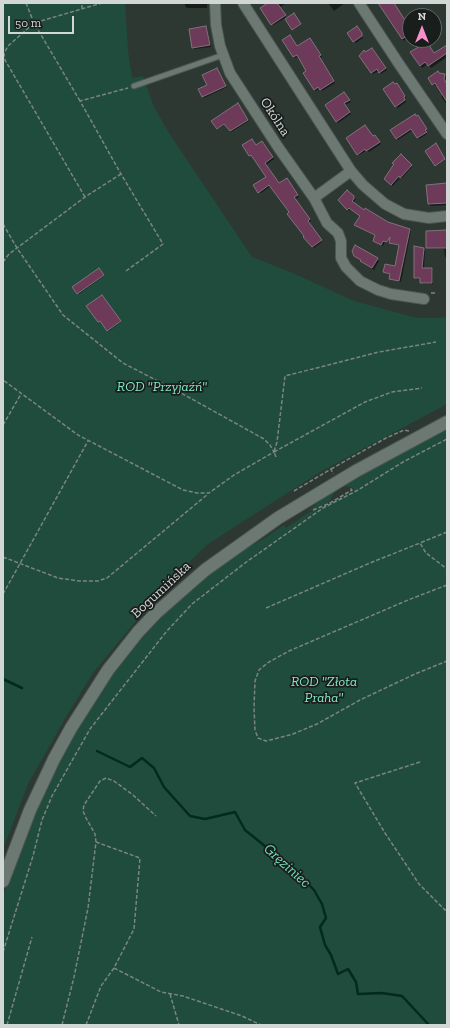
<!DOCTYPE html>
<html>
<head>
<meta charset="utf-8">
<style>
	body { margin:0 }
	#map { position:relative; width:450px; height:1028px; overflow:hidden; background:#2d3833; font-family:"Zilla Slab",serif }
	canvas { display:block }
	.frame { position:absolute; inset:0; border:4px solid #d0d7d4; pointer-events:none }
	.north { position:absolute; left:402px; top:8px; width:40px; height:40px; box-sizing:border-box; background:#191e1c; border:1px solid #626866; border-radius:50%; rotate:0deg; font-size:11px; font-weight:700; line-height:16px; text-align:center; color:#d0d7d4 }
	.north::after { content:''; display:block; margin:auto; width:14px; height:18px; background:#f890cc; clip-path:polygon(50% 0,100% 100%,50% 72%,0 100%) }
	.scale { position:absolute; left:8px; top:16px; width:66px; height:18px; box-sizing:border-box; border:2px solid #d0d7d4; border-top:0; padding-left:5px; font-size:12px; line-height:14px; white-space:nowrap; color:#d0d7d4; -webkit-text-stroke:3px #191e1c; paint-order:stroke }
</style>
</head>
<body>
<div id="map">
<canvas width="450" height="1028"></canvas>
<div class="frame"></div>
<div class="north">N</div>
<div class="scale">50 m</div>
</div>
<script>
const ctx = document.querySelector('canvas').getContext('2d');
ctx.lineJoin = 'round';
function fillPath(path, color) { ctx.fillStyle = color; ctx.fill(path, 'evenodd'); }
const toPath = rows => new Path2D(rows.map(r => 'M' + r).join(''));
function trace(path, color, width, dash) { ctx.strokeStyle = color; ctx.lineWidth = width; ctx.lineCap = dash ? 'butt' : 'round'; ctx.setLineDash(dash || []); ctx.stroke(path); }
function write(font, color, halo, rows, align = 'center') {
  ctx.font = font + ' "Zilla Slab",serif'; ctx.lineWidth = 3.5; ctx.setLineDash([]); ctx.textBaseline = 'middle'; ctx.strokeStyle = halo; ctx.fillStyle = color; for (const [text, x, y, turn = 0] of rows) {
    ctx.save(); ctx.translate(x, y); ctx.rotate((+turn || 0) * Math.PI / 180); ctx.textAlign = isNaN(turn) ? turn : align; if (halo) ctx.strokeText(text, 0, 0); ctx.fillText(text, 0, 0); ctx.restore();
  }
}
fillPath(toPath([
	[3,3,125,3,128,51,132,78,143,76,154,107,169,133,252,257,295,274,354,301,417,318,439,318,447,317,447,404,320,472,208,544,157,593,135,622,93,673,66,717,28,784,3,849],
	[447,428,447,1025,3,1025,3,895,13,864,55,766,98,693,142,635,182,595,230,557,265,538,284,525,286,528,308,513,329,504,354,490,353,488,342,485,342,484],
	[337,489,328,503,307,512,329,492]
]), '#204c3d');
fillPath(toPath([
	[185,3,207,3,207,8,187,8,185,6],
	[270,3,284,3,285,4,280,7,287,19,294,14,301,25,293,30,285,18,274,25,272,24],
	[328,3,345,3,334,11],
	[379,3,392,3,410,29,410,37,404,41,402,39],
	[206,27,207,28,211,47,195,49,193,48,190,30],
	[358,30,363,38,356,43,354,41],
	[311,41,322,57,320,58,335,83,322,91,320,88,316,91,315,90,323,85,307,71,299,56,295,58,294,57,298,47],
	[429,45,435,54,447,46,447,57,431,68,428,64,422,68,420,65],
	[372,49,387,70,381,74,379,71,373,74,360,56],
	[218,70,227,87,204,98,203,96,208,85],
	[444,75,446,76,445,82,447,85,447,105,441,96,444,94,437,84,435,86,433,84],
	[398,86,406,98,405,99,406,102,398,108,396,106],
	[346,95,351,102,345,105,351,114,338,123,337,121],
	[238,105,249,121,231,132,226,124,218,129,217,128],
	[415,115,419,117,427,130,426,131,427,134,419,139,413,130,398,140,391,130],
	[373,137,377,137,381,144,369,152,367,150,359,155,357,154],
	[264,143,274,159,266,165,279,184,288,181,299,197,295,199,311,221,309,223,322,242,314,248,271,186,261,193,259,192,267,177,253,156,252,157,250,155,256,146],
	[436,145,445,160,436,166,426,151],
	[401,156,412,167,402,178,401,177,393,186,385,179],
	[447,184,447,205,431,206,429,204,427,186],
	[347,191,356,199,353,203,364,211,387,223,410,230,411,231,401,282,392,280,390,278,390,275,384,272,396,267,400,246,392,244,390,242,389,243,385,242,383,246,374,241,376,236,355,225,361,216,351,209,349,211,339,200],
	[447,231,447,257,445,257,444,249,427,248],
	[355,247,379,261,374,270,361,261,362,260],
	[423,249,425,251,424,269,432,269,433,271,433,284,423,284,421,279,417,279,415,278],
	[99,269,104,276,79,294,74,287],
	[102,297,121,322,109,331,102,321,99,322,88,307]
]), '#0007');
trace(toPath([
	[3,679,22,688],
	[97,751,130,767,142,758,154,768,164,787,190,816,205,819,235,812,245,830,296,871,314,890,322,904,326,918,320,927,325,945,331,955,338,974,348,969,356,982,358,994,382,993,402,996,429,1025]
]), '#022a1e', 2.5);
const building = toPath([
	[268,3,277,3,286,15,271,25,260,8,268,3],
	[378,3,394,3,410,28,410,34,402,39,378,3],
	[294,13,301,24,292,30,285,19,294,13],
	[206,26,210,45,192,48,189,29,206,26],
	[357,26,362,33,362,36,353,42,347,33,357,26],
	[290,35,297,46,310,38,321,55,319,56,334,81,320,90,318,87,314,90,303,73,306,71,297,55,293,57,282,40,290,35],
	[427,42,434,53,447,45,447,53,428,66,425,62,420,66,410,52,427,42],
	[372,48,386,68,379,73,377,69,371,73,359,56,364,50,365,52,372,48],
	[217,68,226,86,202,97,198,89,207,85,202,75,217,68],
	[438,71,439,73,445,74,444,79,447,84,447,102,435,83,432,85,428,78,438,71],
	[393,82,395,84,397,83,405,96,404,97,405,100,395,107,383,89,393,82],
	[344,92,350,100,344,103,350,112,336,122,325,105,344,92],
	[238,103,248,120,230,131,224,124,217,129,211,121,238,103],
	[415,114,416,116,418,115,427,129,425,130,427,132,417,138,411,129,396,139,390,130,415,114],
	[365,125,373,136,375,135,380,142,366,151,365,149,357,155,346,138,365,125],
	[252,139,256,145,262,141,273,157,265,163,279,183,287,178,298,195,294,197,310,219,308,221,322,240,312,247,303,237,304,236,287,214,289,212,269,185,258,193,253,185,266,177,251,155,249,156,242,145,252,139],
	[436,143,445,159,435,166,425,151,436,143],
	[401,154,412,165,400,178,399,176,391,185,384,179,394,164,392,163,401,154],
	[447,183,447,203,428,204,426,185,447,183],
	[347,190,354,196,354,199,352,201,364,210,365,208,388,222,410,229,399,281,389,279,390,274,383,272,385,264,395,266,399,245,389,243,390,237,387,242,383,241,381,245,373,241,375,235,354,225,360,216,349,208,347,210,338,200,347,190],
	[447,230,447,248,426,248,426,231,447,230],
	[355,245,378,258,372,268,360,261,361,260,354,256,352,251,355,245],
	[414,246,424,248,422,268,432,268,432,283,420,283,420,278,414,278,414,246],
	[99,268,104,275,77,294,72,287,99,268],
	[102,295,121,321,107,331,100,321,98,322,86,306,102,295]
]);
fillPath(building, '#6e3a59');
trace(building, '#7f7379', 1);
const service = toPath([
	[134,86,223,55]
]);
const minor = toPath([
	[215,3,216,25,220,46,230,73,278,147,314,198,327,223,338,233,341,241,341,258,346,267,360,281,378,290,391,294,424,299],
	[243,3,351,171,363,185,385,204,404,214,429,218,447,216],
	[359,3,399,64,447,134],
	[314,198,351,171]
]);
const tertiary = toPath([
	[3,881,30,810,54,759,71,728,108,670,138,632,156,613,205,570,278,518,356,471,447,422]
]);
trace(service, '#4d5652', 7);
trace(minor, '#4d5652', 12);
trace(tertiary, '#4d5652', 14);
trace(toPath([
	[26,3,34,23,80,101],
	[82,9,82,3],
	[85,197,5,60,4,53,8,46,34,23,102,3],
	[3,224,17,248,63,315,123,363,181,393,264,439,270,445,274,452,234,475,209,493,197,493,183,490,78,435,3,380],
	[3,262,9,254,85,197,121,174],
	[126,271,163,244,121,174,80,101,128,88],
	[431,293,437,293],
	[3,425,21,394],
	[274,452,365,402,392,392,422,388],
	[276,457,274,452,277,442,285,376,379,352,436,342],
	[331,469,386,438,404,430,409,431],
	[294,491,331,469,333,474],
	[313,510,328,504,352,490,350,488],
	[447,532,420,543,426,553,447,569],
	[3,557,58,578,79,581,98,581,107,578,208,494],
	[447,585,408,600,289,651,269,662,259,670,255,681,254,708,255,730,258,738,266,741,293,734,317,724,360,700,415,674,447,661],
	[3,594,88,441],
	[266,608,370,563,420,543],
	[420,762,355,783,385,833,419,884,445,910,447,909],
	[3,952,33,856,42,820,52,796,90,729,166,632,192,604,245,563,323,508,358,490,403,462,447,439],
	[114,968,161,992,183,996,242,1016,261,1025],
	[170,994,179,1025],
	[7,1025,32,937],
	[62,1025,74,977,88,908,96,842,95,834,86,818,83,811,84,805,100,781,106,778,114,781,133,795,156,816],
	[86,1025,101,986,114,968,134,929,140,858,96,842]
]), '#7b8480', 1.5, [4, 2]);
trace(service, '#6c7973', 5);
trace(minor, '#6c7973', 10);
trace(tertiary, '#6c7973', 12);
write('14px', '#d0d7d4', '#191e1c', [
	["Okólna",275,117,57],
	["Bogumińska",161,590,-43]
]);
write('italic 14px', '#81eac4', '#191e1c', [
	["ROD \"Przyjaźń\"",162,387],
	["ROD \"Złota",324,682],
	["Praha\"",324,698]
]);
write('italic 15px', '#75deb8', '#191e1c', [
	["Gręziniec",287,866,42]
]);
</script>
</body>
</html>
